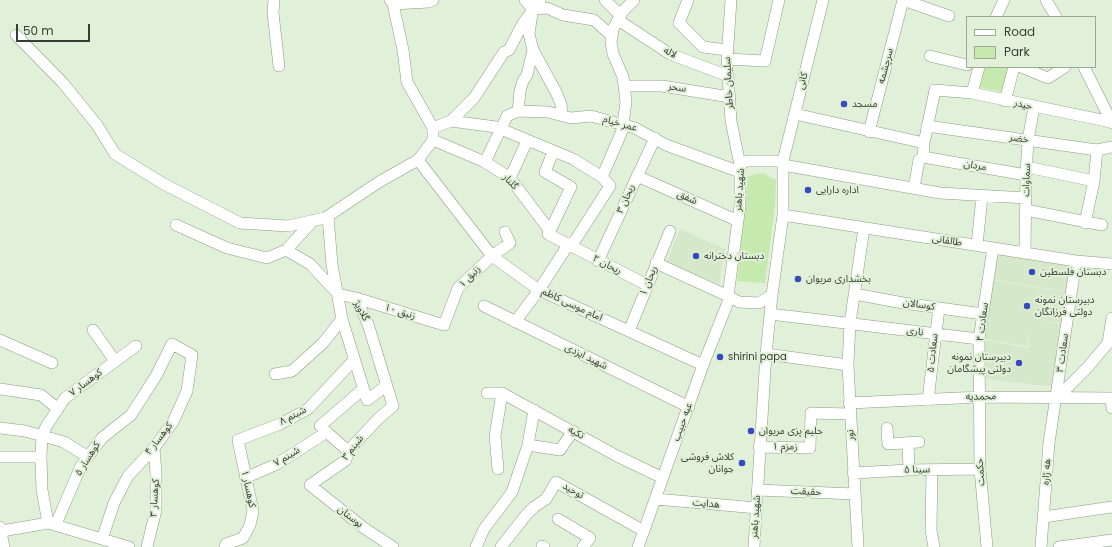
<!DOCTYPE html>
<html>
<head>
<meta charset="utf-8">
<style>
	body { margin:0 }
	#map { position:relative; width:1112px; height:547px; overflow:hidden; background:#e1f0d8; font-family:Poppins,sans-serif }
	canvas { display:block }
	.legend { position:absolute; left:966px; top:16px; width:130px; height:52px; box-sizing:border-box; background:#e1f0d8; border:1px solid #9da997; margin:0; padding:5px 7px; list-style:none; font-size:12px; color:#383e35 }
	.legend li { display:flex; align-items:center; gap:8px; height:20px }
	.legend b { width:20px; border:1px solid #9da997 }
	.scale { position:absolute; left:16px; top:24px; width:74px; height:18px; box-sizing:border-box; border:2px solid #383e35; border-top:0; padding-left:5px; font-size:12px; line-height:14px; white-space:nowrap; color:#383e35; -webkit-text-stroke:3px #e1f0d8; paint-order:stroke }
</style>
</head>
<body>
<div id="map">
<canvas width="1112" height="547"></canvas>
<ul class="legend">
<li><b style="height:5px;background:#fff"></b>Road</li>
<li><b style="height:11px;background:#c6e9ae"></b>Park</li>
</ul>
<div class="scale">50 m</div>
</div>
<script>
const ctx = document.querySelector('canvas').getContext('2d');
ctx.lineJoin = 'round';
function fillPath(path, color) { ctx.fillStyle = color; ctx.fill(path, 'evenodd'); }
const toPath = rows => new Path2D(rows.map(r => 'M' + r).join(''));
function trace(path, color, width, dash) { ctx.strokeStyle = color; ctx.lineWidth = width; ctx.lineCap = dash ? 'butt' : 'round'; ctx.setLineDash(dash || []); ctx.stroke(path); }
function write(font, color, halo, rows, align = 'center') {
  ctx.font = font + ' Poppins,"Noto Sans Arabic",sans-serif'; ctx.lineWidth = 4; ctx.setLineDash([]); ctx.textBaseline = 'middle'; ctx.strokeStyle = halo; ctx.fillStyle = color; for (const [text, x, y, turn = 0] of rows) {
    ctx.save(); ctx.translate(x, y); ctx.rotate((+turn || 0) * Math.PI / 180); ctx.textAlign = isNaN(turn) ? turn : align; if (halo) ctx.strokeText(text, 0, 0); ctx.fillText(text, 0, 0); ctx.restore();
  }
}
fillPath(toPath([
	[680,229,725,249,719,284,666,263],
	[994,254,1073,265,1069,292,991,279],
	[991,280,1069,293,1065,323,1036,321,1064,324,1054,387,979,378,984,340,1028,348,1032,320,1027,346,983,339]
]), '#d5e8c9');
fillPath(toPath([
	[983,67,1011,67,1002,92,978,87],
	[763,173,776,180,775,206,765,283,737,281,748,176]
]), '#c6e9ae');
const minor = toPath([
	[274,0,273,13,279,66],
	[525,0,533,9],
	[605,0,621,16],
	[688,0,679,23,703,47,727,50],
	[731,0,727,59,731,121,740,165],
	[1046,0,1056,17],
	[393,4,429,2,433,0],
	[533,9,547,8,563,15,594,20,612,36],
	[532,13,529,34,533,50,556,92,561,104,562,115],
	[996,17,1004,0],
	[618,20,670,54,728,76],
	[16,35,63,83,97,125,115,154,162,183,240,223,288,226,325,218,379,182,418,160,433,140,433,128,407,82,403,50,393,4,390,0],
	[930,56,967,65],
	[727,59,765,61,779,0],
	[1021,67,1048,78,1065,67],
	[1084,67,1112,123],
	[625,86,662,86,730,97],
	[972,93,979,67],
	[1005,101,1014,67],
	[518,111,520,91,523,81,527,75,533,50],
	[795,114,924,143],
	[451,121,496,127,573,159,602,177,610,186,574,242,568,245,539,290,515,322],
	[927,126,1097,150,1112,147],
	[433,128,451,121,474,98,504,52,509,50,522,25,540,0],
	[869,132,903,0,949,16],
	[433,140,485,162,510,178,550,231,548,234,647,285],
	[923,157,1026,175],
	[418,160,492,256,539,290,703,365],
	[783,161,823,0],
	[485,162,507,116,518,111,548,112,571,118,591,116,635,128,666,145,740,172],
	[783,165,940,193,1026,198],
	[1027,167,1094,181],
	[637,176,738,221],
	[602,177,622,131,626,102,623,77,613,54,611,42,613,29,623,11,634,0],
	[510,178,527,141],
	[914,188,919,160,923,157,924,143,935,90,972,93,1111,122],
	[1026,210,1102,225],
	[783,215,1076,261,1112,264],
	[328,216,332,265,342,319,367,400,386,386],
	[1085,223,1094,181,1097,150],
	[176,225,227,248,267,258,286,250,314,220],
	[550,231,571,187,545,172,553,152],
	[977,245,982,197],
	[286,250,310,264,338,294,356,298,368,324,393,406,378,419,348,451,346,460,310,485,364,528,393,547],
	[1025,253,1026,175,1028,140,1034,107],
	[598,261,655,138],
	[656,263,728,296],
	[855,294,903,303,983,314],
	[356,298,444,325,458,288,492,256,510,243,505,232],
	[484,306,689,407],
	[770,314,979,339],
	[93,330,115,361],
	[629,331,670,231],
	[0,340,52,363],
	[1108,343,1112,318],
	[766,354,848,365],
	[275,374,292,371,323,343,342,319],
	[0,389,41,395,58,409],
	[487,393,502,393,617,456,663,478],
	[1057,398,1087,368,1108,343,1112,341],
	[1111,398,1112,408],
	[928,400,939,308],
	[849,403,981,397,1112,398],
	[0,428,25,431,64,442,88,457],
	[887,428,888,444,919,442],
	[908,443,909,470],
	[528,445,560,450,573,431],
	[759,447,810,448,811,413,850,414],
	[348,451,320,426,362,390],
	[0,457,41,457],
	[498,469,495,436,502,393],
	[932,470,931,530,934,547],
	[853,473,909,470,980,469],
	[245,478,277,464,327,432],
	[758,490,855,494],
	[656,499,757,508],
	[1044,517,1112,507],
	[558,519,590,538,583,547],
	[48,523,42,490,41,457,42,435,47,425,65,398,136,346],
	[56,524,81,466,102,438,131,415,156,376,172,344,192,355,187,391,173,422,154,448,128,476,114,503,102,539],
	[0,527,4,547],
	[2,531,48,523,129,547],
	[542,546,544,547],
	[147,547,156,510,156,474,154,448],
	[225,547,226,544,243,538,250,525,253,511,238,440,280,424,308,409,354,360],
	[476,547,484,529,512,492,528,445,534,410],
	[501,547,526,515,534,507,546,499,556,482,644,531],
	[638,547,703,365,730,297],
	[754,547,766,354,772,295,783,215,783,161,746,161,740,165,740,205,728,296,739,302,759,303,772,295],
	[858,547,848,365,850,323,864,228],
	[987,547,980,469,979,339,993,248],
	[1041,547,1049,443,1076,261],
	[1059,547,1112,540]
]);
trace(minor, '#8d9b84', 12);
trace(minor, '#fff', 11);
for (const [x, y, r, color] of [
	[844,104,4,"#364abc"],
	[808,190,4,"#364abc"],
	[696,256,4,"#364abc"],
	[1032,272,4,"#364abc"],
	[798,279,4,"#364abc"],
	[1027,306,4,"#364abc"],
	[720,357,4,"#364abc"],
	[1019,363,4,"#364abc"],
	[751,431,4,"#364abc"],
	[742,463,4,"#364abc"]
]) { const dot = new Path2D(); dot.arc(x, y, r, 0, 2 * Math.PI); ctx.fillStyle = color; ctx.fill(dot); trace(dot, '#e1f0d8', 1.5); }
write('10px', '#383e35', '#e1f0d8', [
	["لاله",670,53,27],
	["سرچشمه",886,66,-75],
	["کانی",803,81,-76],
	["سلیمان خاطر",729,83,-93],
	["سحر",677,88,8],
	["حیدر",1023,105,12],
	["عمر خیام",620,124,16],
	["خضر",1019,139,7],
	["مردان",975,166,10],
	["سماوات",1027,180,-88],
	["گلنار",510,182,46],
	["شهید باهنر",740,190,-86],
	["شفق",687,198,24],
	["ریحان ۳",626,199,-66],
	["طالقانی",947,241,9],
	["ریحان ۲",607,265,27],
	["زنبق ۱",470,277,-46],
	["ریحان ۱",649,281,-68],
	["امام موسی کاظم",572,305,25],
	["کوسالان",919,305,8],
	["گلاویژ",361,311,62],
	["زنبق ۱۰",400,312,17],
	["سعادت ۴",983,322,-83],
	["ناری",915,332,8],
	["سعادت ۵",933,353,-84],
	["سعادت ۳",1063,353,-82],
	["شهید ایزدی",586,357,26],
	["کوهسار ۷",86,383,-37],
	["محمدیه",981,397,-1],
	["شبنم ۸",293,416,-28],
	["عبه حبیب",683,422,-70],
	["تکیه",576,433,29],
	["نور",851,435,-94],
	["کوهسار ۴",159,439,-52],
	["زمزم ۱",785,447,1],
	["شبنم ۳",353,448,-52],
	["شبنم ۷",287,457,-31],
	["کوهسار ۵",88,459,-58],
	["سینا ۵",917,470,-1],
	["حکمت",981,472,-93],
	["هه ژاره",1047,472,-86],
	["کوهسار ۱",248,489,78],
	["توحید",573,491,30],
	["حقیقت",806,492,3],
	["کوهسار ۳",155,498,-86],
	["هدایت",706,504,5],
	["بوستان",350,517,37],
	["شهید باهنر",756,517,-86]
]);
write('10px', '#383e35', '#e1f0d8', [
	["مسجد",852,104],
	["اداره دارایی",816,190],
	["دبستان دخترانه",704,256],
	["دبستان فلسطین",1040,272],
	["بخشداری مریوان",806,279],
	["دبیرستان نمونه",1035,300],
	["دولتی فرزانگان",1035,312],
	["shirini papa",728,357],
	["دبیرستان نمونه",1011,357,"right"],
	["دولتی پیشگامان",1011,369,"right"],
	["حلیم پزی مریوان",759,431],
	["کلاش فروشی",734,457,"right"],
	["جوانان",734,469,"right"]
], 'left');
</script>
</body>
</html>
